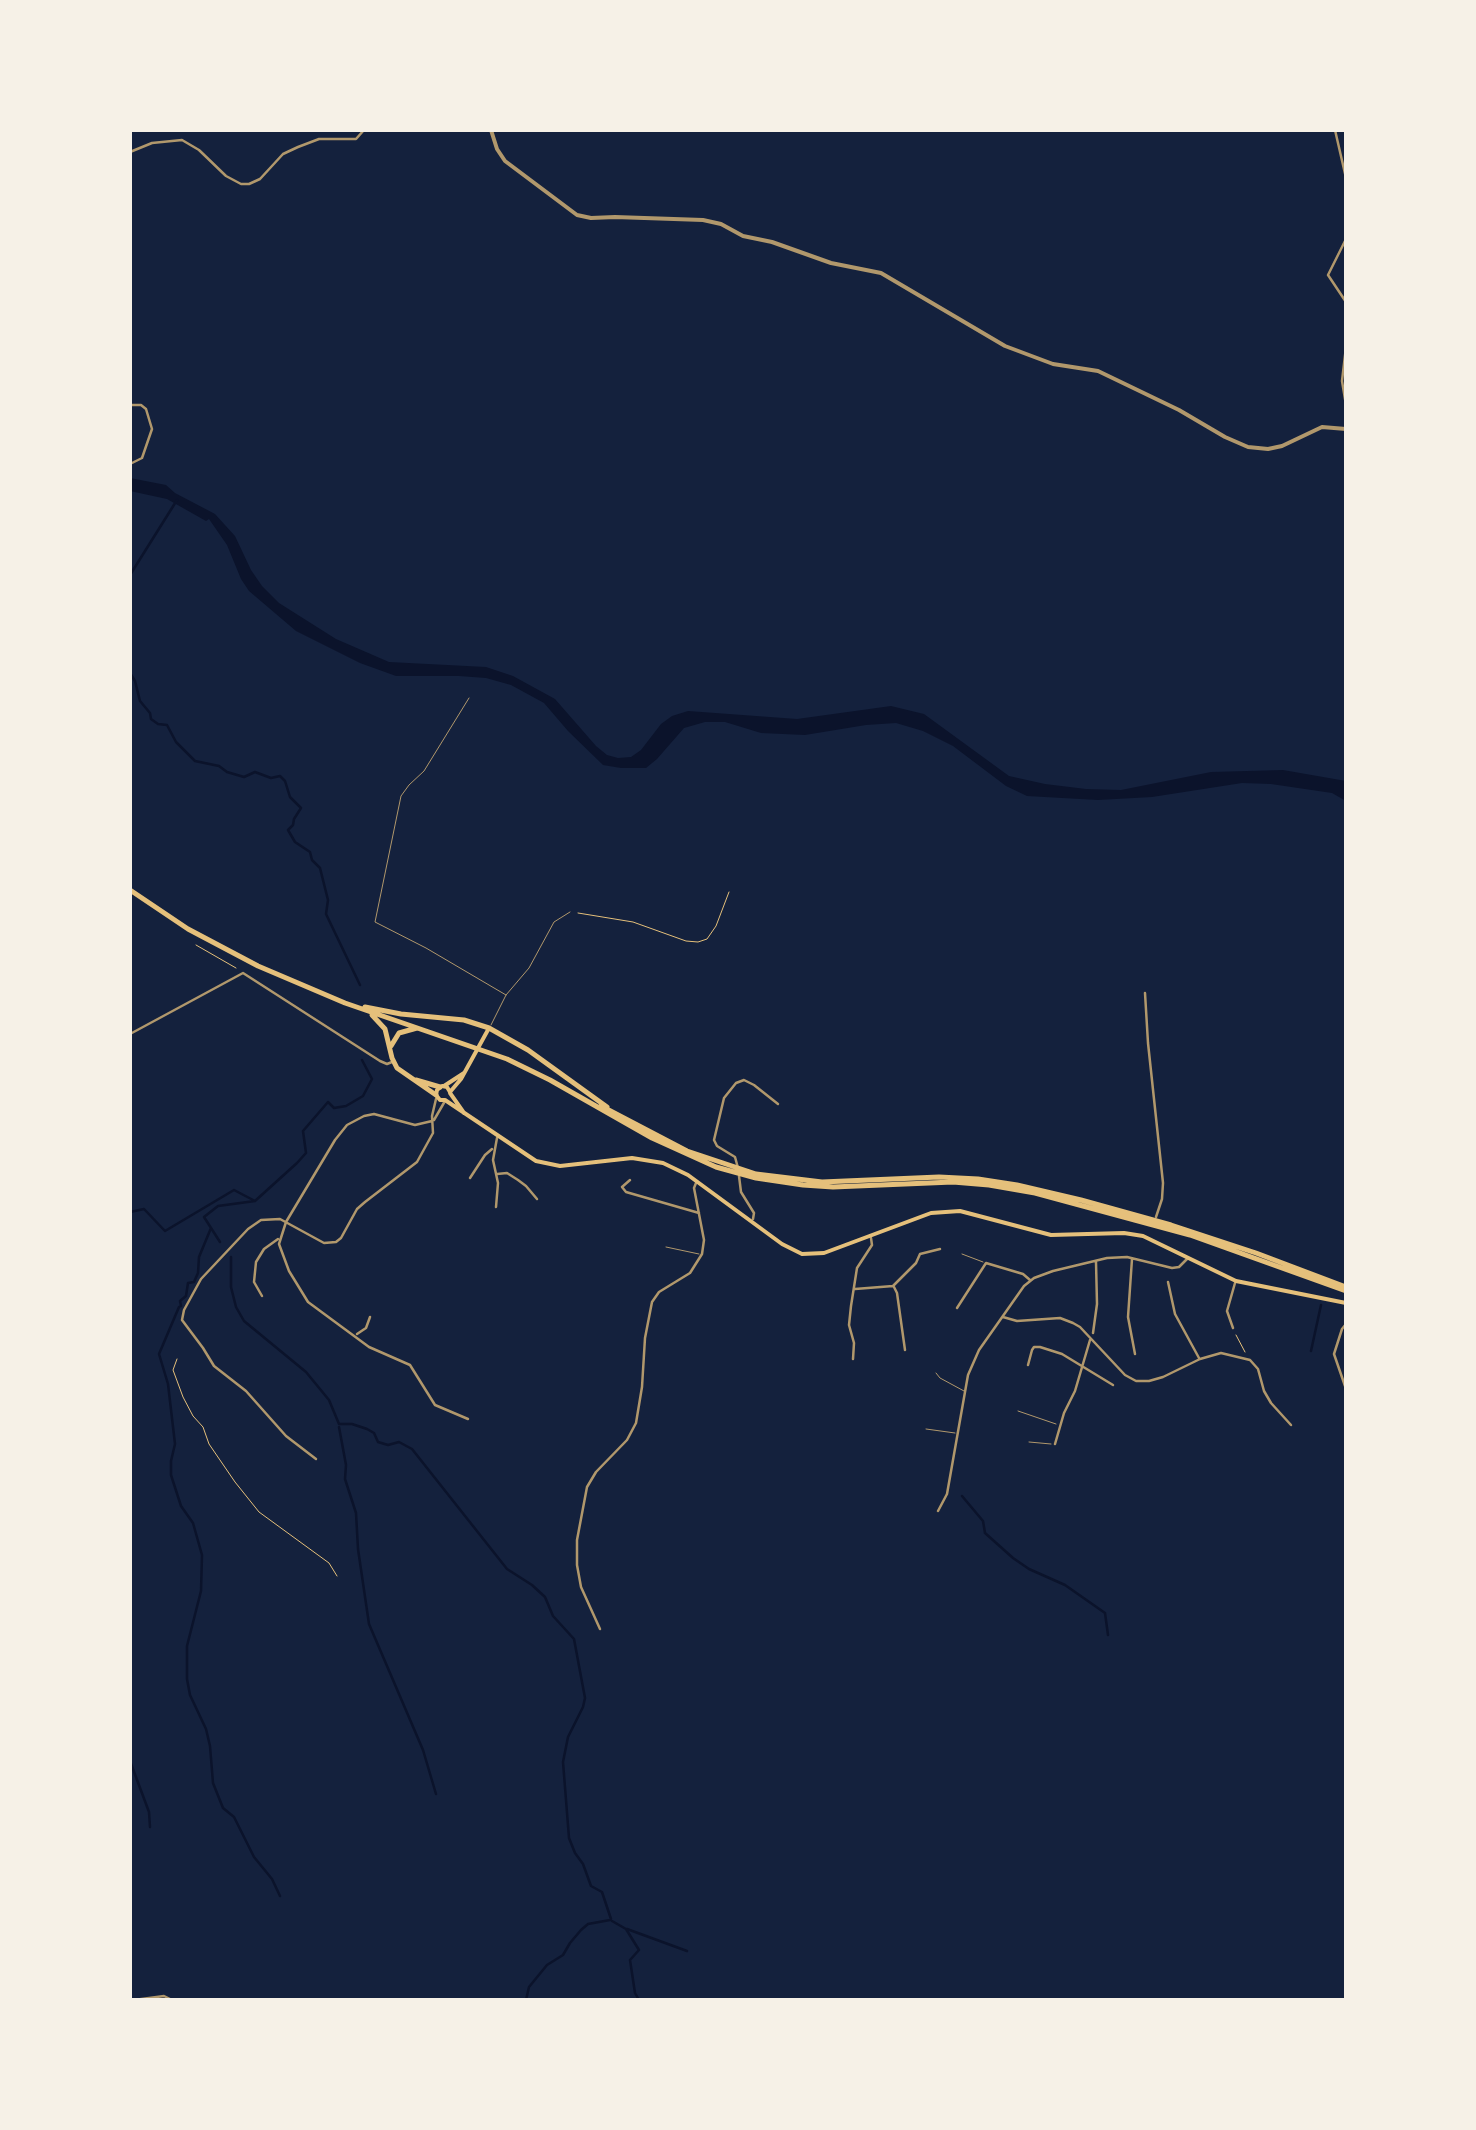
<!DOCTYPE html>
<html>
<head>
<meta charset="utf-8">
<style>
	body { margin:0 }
	#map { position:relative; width:1476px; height:2130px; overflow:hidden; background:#14213d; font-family:Raleway,sans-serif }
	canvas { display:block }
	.frame { position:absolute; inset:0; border:132px solid #f6f1e7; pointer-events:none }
</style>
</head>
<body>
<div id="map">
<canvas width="1476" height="2130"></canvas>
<div class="frame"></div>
</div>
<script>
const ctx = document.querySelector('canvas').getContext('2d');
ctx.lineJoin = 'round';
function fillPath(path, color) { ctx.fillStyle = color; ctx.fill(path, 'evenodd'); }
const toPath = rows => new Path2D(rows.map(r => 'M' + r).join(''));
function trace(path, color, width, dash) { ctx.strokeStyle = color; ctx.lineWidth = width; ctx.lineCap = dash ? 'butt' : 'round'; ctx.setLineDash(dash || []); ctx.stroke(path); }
fillPath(toPath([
	[130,478,166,485,175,493,215,514,235,536,251,570,262,586,279,603,336,639,389,662,486,667,513,676,555,699,596,746,607,755,618,758,631,757,641,750,661,724,672,716,688,711,797,719,891,706,924,714,1009,776,1045,784,1086,789,1121,790,1211,772,1283,770,1346,781,1346,801,1332,793,1271,784,1242,783,1152,797,1098,800,1027,796,1006,786,953,746,923,731,896,723,866,725,805,735,761,733,725,722,705,722,684,728,657,759,646,768,621,768,603,765,568,731,544,703,511,685,486,678,459,676,396,676,360,663,296,631,249,591,241,579,227,545,209,519,206,521,167,499,130,491]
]), '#0b132b');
trace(toPath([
	[130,575,177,500],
	[130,673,135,681,140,701,150,713,151,719,158,724,167,725,176,742,195,761,219,766,227,772,244,777,255,772,271,778,280,776,285,781,290,797,301,808,294,819,293,825,288,830,295,842,310,852,312,860,320,868,328,900,326,914,360,985],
	[130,1212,144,1209,165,1231,234,1190,255,1201],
	[211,1228,199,1257,198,1273,194,1282,188,1283,186,1296,180,1301,181,1306,179,1307,159,1354,168,1384,175,1444,171,1461,171,1475,181,1506,193,1523,202,1555,201,1591,187,1646,187,1679,190,1695,206,1729,210,1746,213,1783,223,1808,234,1817,254,1857,272,1879,280,1896],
	[220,1242,204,1217,218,1206,255,1201,297,1163,306,1153,303,1131,328,1102,334,1108,346,1106,363,1096,372,1079,362,1060],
	[231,1257,231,1287,236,1307,244,1321,306,1372,329,1400,339,1424,352,1424,367,1429,374,1433,378,1442,388,1445,399,1442,412,1449,507,1569,532,1585,545,1597,553,1616,574,1639,585,1698,583,1707,568,1737,563,1762,569,1838,575,1853,583,1864,591,1886,602,1892,611,1919],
	[1311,1351,1321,1305],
	[339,1427,346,1465,345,1479,356,1513,358,1549,369,1624,423,1750,436,1794],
	[962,1496,983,1521,985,1533,1013,1558,1029,1569,1065,1585,1105,1613,1108,1635],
	[130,1761,149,1812,150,1827],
	[612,1921,626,1929,639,1950,630,1960,635,1993,639,2000],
	[627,1929,687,1951],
	[526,2000,529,1987,547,1965,563,1955,570,1943,581,1930,588,1924,610,1920]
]), '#0b132b', 2.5);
trace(toPath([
	[578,913,633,922,686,941,698,942,707,939,716,926,729,892],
	[196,945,236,968],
	[1236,1335,1245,1352],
	[177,1359,173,1370,183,1397,193,1416,203,1427,209,1444,235,1482,259,1512,329,1563,337,1576]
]), '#e5c07b', 1);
trace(toPath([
	[469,698,424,771,409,785,401,796,375,922,426,948,506,995],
	[491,1025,506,995,529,968,554,922,570,912],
	[666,1247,699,1254],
	[962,1254,983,1262],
	[936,1373,940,1378,964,1391],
	[1018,1411,1056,1424],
	[926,1429,955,1433],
	[1029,1442,1051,1444]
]), '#b1986c', 1);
trace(toPath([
	[1335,130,1346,178],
	[130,152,152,143,182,140,199,150,226,176,241,184,249,184,260,179,283,154,298,147,319,139,356,139,364,130],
	[1346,239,1328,275,1346,302],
	[1346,347,1342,381,1346,405],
	[130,405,141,405,146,409,152,429,142,458,130,464],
	[1145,993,1148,1043,1163,1183,1162,1199,1156,1217],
	[130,1034,243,973,380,1061,387,1064,392,1062],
	[434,1120,445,1101],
	[432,1121,415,1125,374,1114,364,1116,347,1125,335,1140,286,1222,279,1244,289,1271,308,1302,369,1347,410,1365,435,1405,468,1419],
	[738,1168,735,1157,717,1146,714,1140,724,1098,736,1083,744,1080,754,1085,778,1104],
	[497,1174,507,1173,518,1180,526,1186,537,1199],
	[739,1176,741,1192,754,1213,753,1219],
	[470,1178,485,1155,492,1149],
	[630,1180,622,1187,626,1192,699,1213],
	[496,1207,498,1183,493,1160,497,1138],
	[1132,1259,1128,1317,1135,1354],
	[1168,1282,1175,1314,1199,1358],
	[894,1287,897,1293,905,1350],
	[855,1289,893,1286,916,1263,920,1254,940,1249],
	[262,1296,254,1282,256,1262,264,1249,278,1239],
	[957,1308,986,1263,1023,1274,1030,1280],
	[1003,1317,1017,1321,1060,1318,1073,1323,1080,1327,1125,1375,1136,1381,1149,1381,1163,1377,1200,1359,1221,1353,1250,1360,1258,1369,1264,1391,1271,1403,1291,1425],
	[1233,1328,1227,1311,1235,1283],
	[1093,1333,1097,1304,1096,1262],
	[357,1334,366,1328,370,1317],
	[853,1359,854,1343,849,1325,851,1306,857,1268,872,1245,871,1238],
	[1028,1365,1032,1350,1034,1347,1040,1347,1062,1354,1113,1385],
	[1345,1386,1334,1354,1342,1329,1346,1324],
	[1055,1444,1064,1413,1075,1391,1090,1340],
	[316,1459,286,1436,246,1391,214,1366,203,1348,182,1320,184,1310,201,1279,248,1229,261,1220,280,1219,324,1243,336,1242,341,1238,357,1209,365,1202,417,1162,433,1133,432,1116,436,1099],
	[938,1511,947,1494,968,1375,979,1350,1024,1286,1034,1278,1053,1271,1107,1258,1127,1257,1172,1268,1179,1267,1187,1259],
	[600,1629,581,1587,577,1565,577,1540,587,1487,596,1472,627,1440,636,1423,642,1387,645,1338,652,1302,659,1292,690,1273,702,1254,704,1240,694,1188,696,1183],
	[134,2000,164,1996,172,2000]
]), '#b1986c', 2.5);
trace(toPath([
	[491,130,497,149,505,161,577,215,591,218,615,217,703,220,721,224,743,236,772,242,831,263,881,273,1005,346,1053,364,1098,371,1179,410,1225,437,1248,447,1268,449,1282,446,1322,427,1346,429]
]), '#b1986c', 4);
trace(toPath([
	[444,1086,464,1073],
	[450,1092,447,1087,442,1086,437,1090,436,1095,440,1100,445,1100,536,1161,560,1166,632,1158,663,1163,688,1175,782,1244,802,1254,824,1253,931,1213,960,1211,1051,1235,1124,1233,1143,1236,1236,1281,1346,1303],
	[450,1092,461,1079,489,1028],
	[450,1093,464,1113]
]), '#e5c07b', 4);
trace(toPath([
	[130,890,188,929,258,966,345,1003,507,1059,550,1080,652,1138,716,1167,756,1178,803,1185,833,1187,953,1182,989,1185,1035,1193,1190,1235,1346,1291],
	[365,1007,401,1014,464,1020,489,1028,528,1050,607,1107],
	[372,1015,385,1029,392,1058,397,1068,436,1095],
	[391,1046,399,1033,417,1028],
	[416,1080,440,1087],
	[601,1106,687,1151,756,1174,822,1182,939,1177,978,1179,1017,1185,1081,1200,1171,1225,1256,1253,1346,1287]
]), '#e5c07b', 5);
</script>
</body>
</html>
